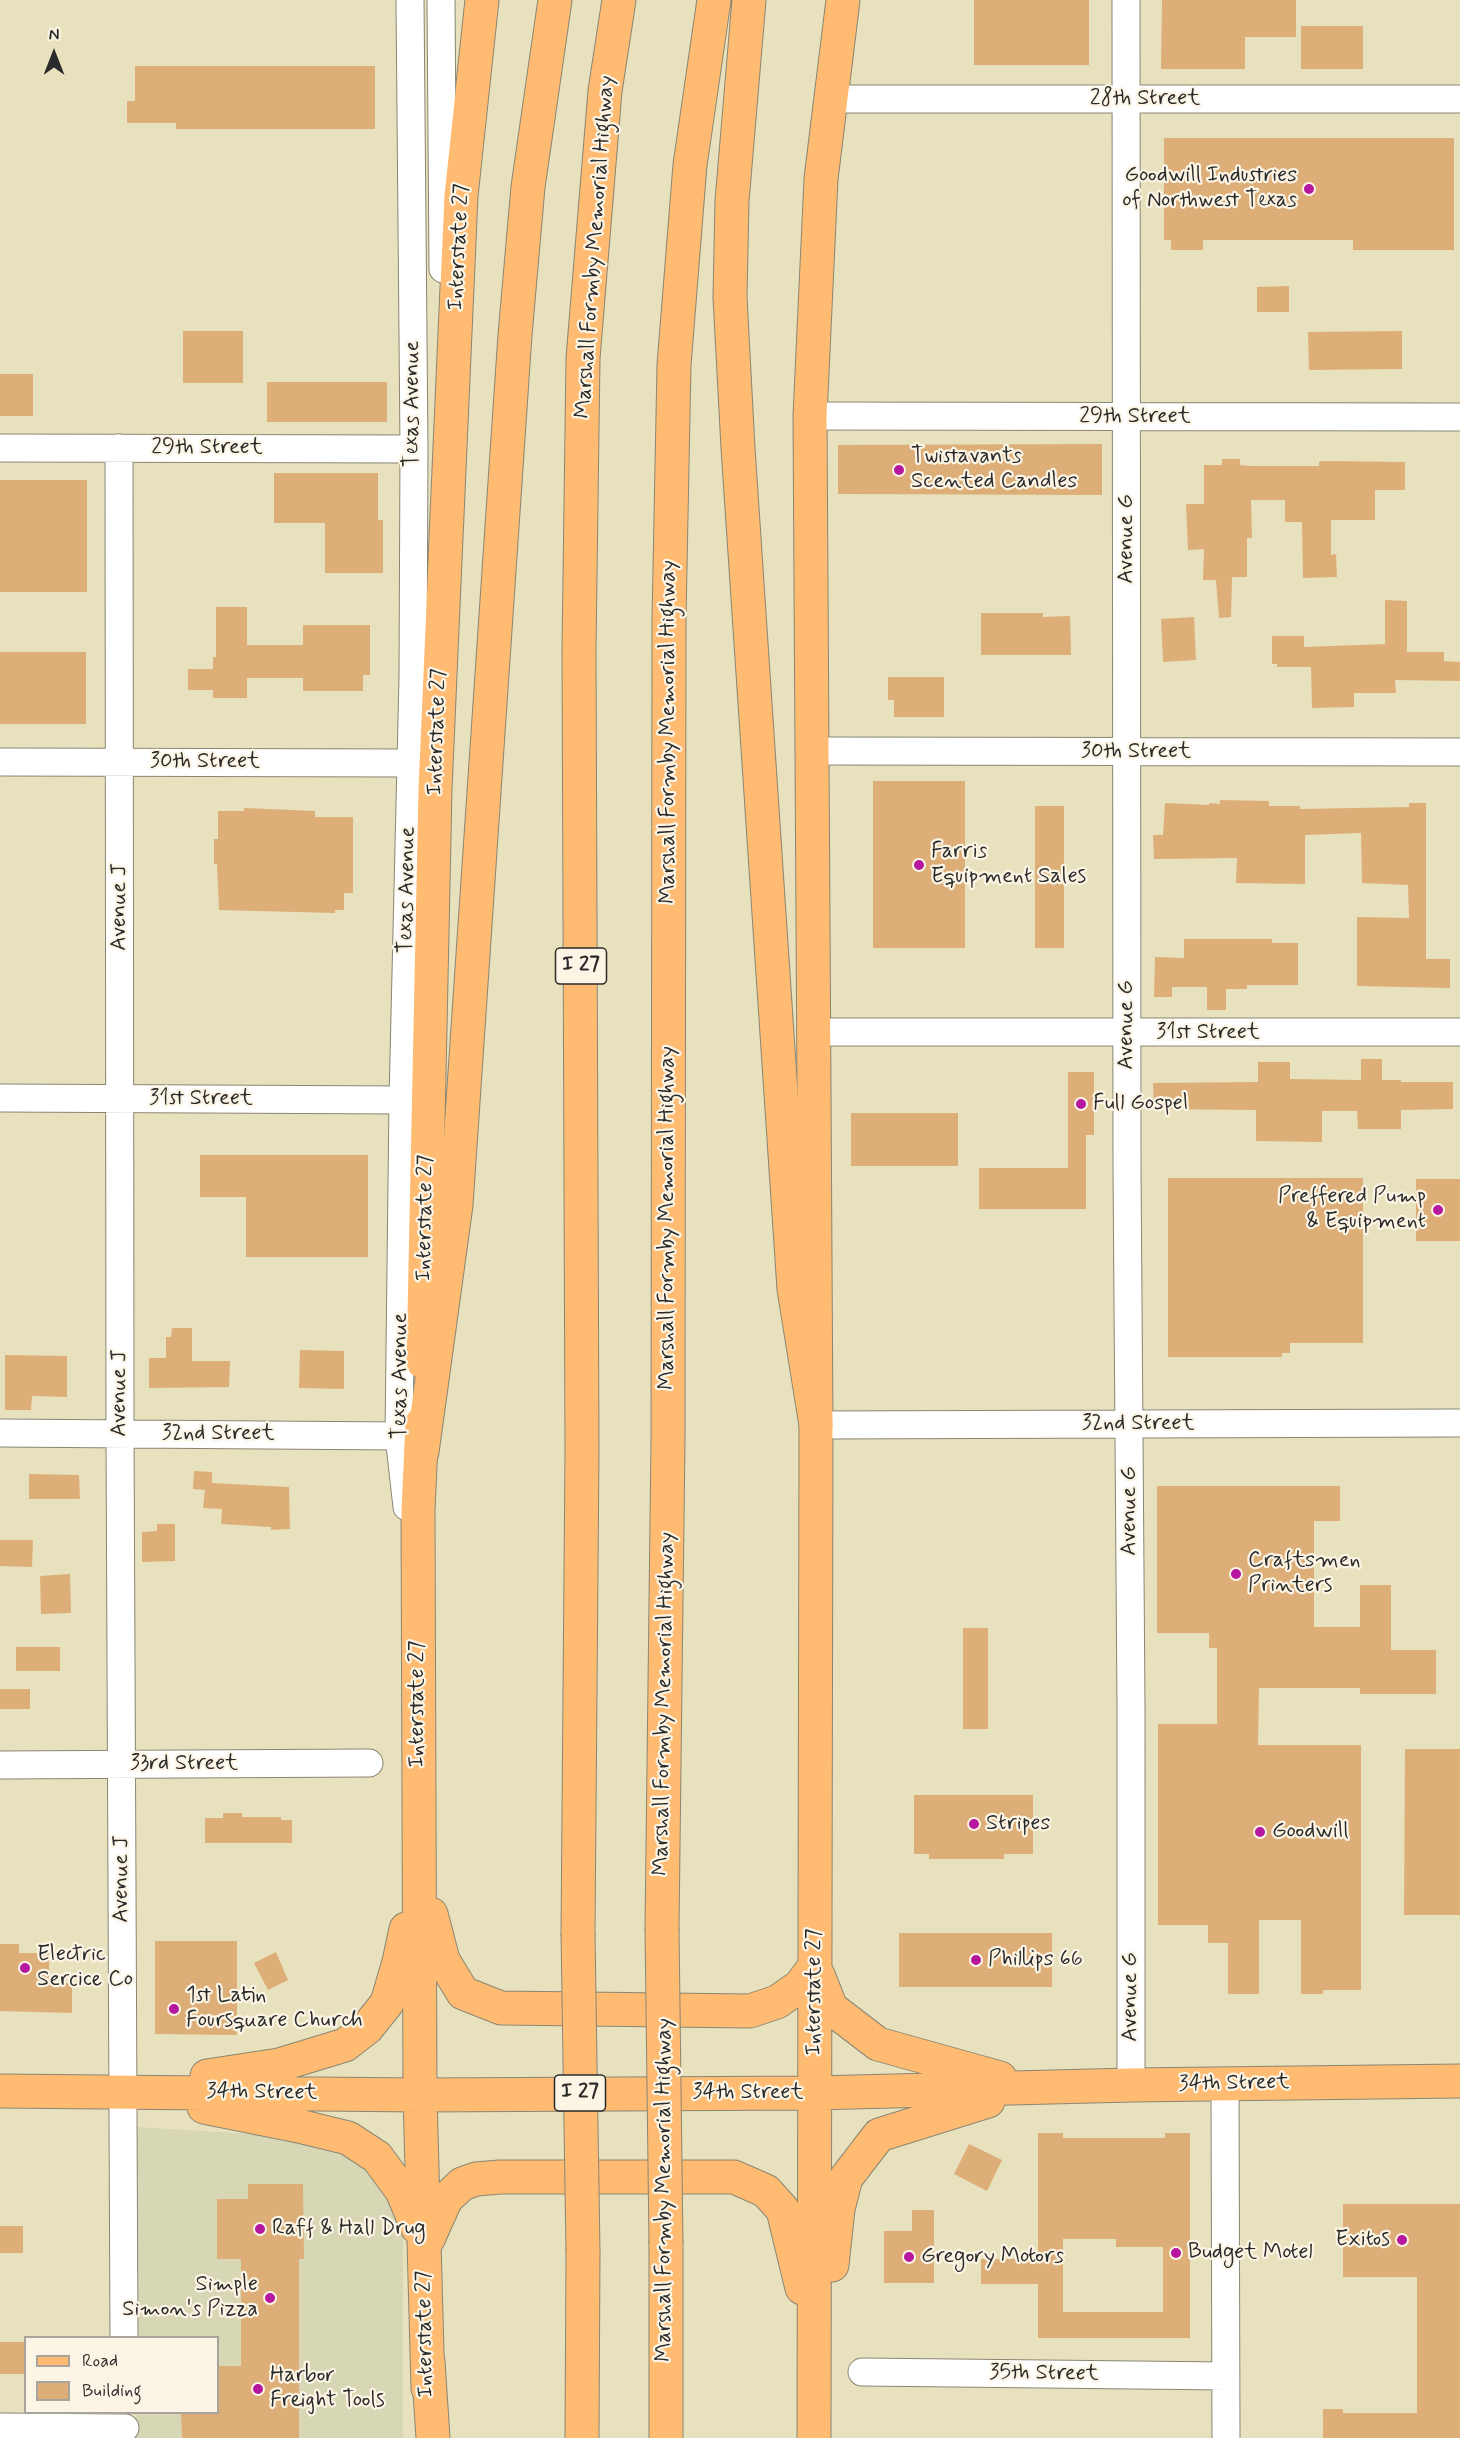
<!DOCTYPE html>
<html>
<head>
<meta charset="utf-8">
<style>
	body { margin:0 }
	#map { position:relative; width:1460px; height:2438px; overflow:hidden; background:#e8e1bd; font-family:Mynerve,sans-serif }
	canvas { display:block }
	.legend { position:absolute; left:24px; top:2336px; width:195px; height:78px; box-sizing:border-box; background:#fcf5e5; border:2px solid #a8a49b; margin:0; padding:8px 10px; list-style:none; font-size:18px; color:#2b2b2b }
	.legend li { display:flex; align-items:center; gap:12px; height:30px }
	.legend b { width:30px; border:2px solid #a8a49b }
	.north { position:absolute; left:24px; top:24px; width:60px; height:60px; -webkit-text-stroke:4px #fcf5e5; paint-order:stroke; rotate:0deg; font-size:16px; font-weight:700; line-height:24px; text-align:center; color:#2b2b2b }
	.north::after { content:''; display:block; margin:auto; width:21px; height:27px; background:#2b2b2b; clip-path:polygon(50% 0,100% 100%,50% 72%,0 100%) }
</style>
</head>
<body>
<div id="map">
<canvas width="1460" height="2438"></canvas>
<ul class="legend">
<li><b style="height:8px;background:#ffbb71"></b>Road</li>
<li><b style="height:16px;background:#ddae78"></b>Building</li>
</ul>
<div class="north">N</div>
</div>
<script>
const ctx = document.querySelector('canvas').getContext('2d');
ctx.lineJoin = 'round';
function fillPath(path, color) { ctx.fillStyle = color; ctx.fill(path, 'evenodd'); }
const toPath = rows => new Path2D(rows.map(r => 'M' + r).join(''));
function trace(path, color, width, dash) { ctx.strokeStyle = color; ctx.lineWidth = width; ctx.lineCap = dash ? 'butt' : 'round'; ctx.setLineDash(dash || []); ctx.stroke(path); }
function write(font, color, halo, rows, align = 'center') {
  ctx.font = font + ' Mynerve,sans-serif'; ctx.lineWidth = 4.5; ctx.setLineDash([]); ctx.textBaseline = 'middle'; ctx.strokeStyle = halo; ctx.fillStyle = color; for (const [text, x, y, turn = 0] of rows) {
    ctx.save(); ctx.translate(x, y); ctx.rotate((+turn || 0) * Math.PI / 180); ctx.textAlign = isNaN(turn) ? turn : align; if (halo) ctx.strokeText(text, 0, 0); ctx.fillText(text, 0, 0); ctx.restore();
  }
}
fillPath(toPath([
	[137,2127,300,2137,364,2156,403,2223,403,2438,135,2438,136,2413,218,2412,218,2338,136,2337]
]), '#d7d6b5');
fillPath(toPath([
	[974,0,1089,0,1089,65,974,65],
	[1162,0,1296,0,1296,37,1245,37,1245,69,1161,69],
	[1301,26,1363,26,1363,69,1301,69],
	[135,66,375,66,375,129,176,129,176,123,127,123,127,101,135,101],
	[1164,138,1454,138,1454,250,1353,250,1353,240,1203,240,1203,250,1171,250,1171,240,1164,240],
	[1289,286,1289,312,1257,312,1257,287],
	[183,331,243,331,243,383,183,383],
	[1402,331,1402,369,1309,370,1308,332],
	[0,374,33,374,33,416,0,416],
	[267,382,387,382,387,422,267,422],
	[1102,444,1102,495,838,494,838,445],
	[1222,459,1240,459,1240,465,1251,466,1319,466,1319,462,1322,461,1405,462,1405,490,1375,490,1375,520,1331,520,1331,555,1336,554,1337,577,1303,578,1302,522,1285,522,1285,500,1251,500,1252,538,1247,538,1247,577,1232,577,1231,617,1219,618,1216,580,1203,580,1204,549,1188,550,1186,504,1204,504,1204,465,1222,465],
	[274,473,378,473,378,520,383,520,383,573,325,573,325,523,274,523],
	[0,480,87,480,87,592,0,592],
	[1385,600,1407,601,1407,652,1444,652,1444,661,1460,662,1460,681,1395,680,1396,693,1354,693,1354,707,1312,708,1311,667,1277,667,1277,664,1272,664,1272,636,1304,636,1304,647,1385,644],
	[216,607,247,607,247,645,303,645,303,625,370,625,370,675,363,675,363,691,303,691,303,678,247,678,247,698,213,698,213,690,188,690,188,669,213,669,213,657,216,657],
	[981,613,1043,613,1043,617,1070,616,1071,655,981,655],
	[1194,617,1196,660,1163,662,1161,619],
	[0,652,86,652,86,724,0,724],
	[888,677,944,677,944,717,894,717,894,700,888,700],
	[873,781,965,781,965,948,873,948],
	[1220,800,1269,801,1269,806,1300,806,1300,809,1409,807,1409,803,1426,803,1426,959,1450,959,1450,988,1357,986,1357,917,1409,918,1408,885,1362,883,1361,833,1305,835,1305,884,1236,883,1237,858,1154,859,1153,835,1163,835,1165,803,1209,805,1209,803,1220,804],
	[1035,806,1064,806,1064,948,1035,948],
	[244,808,315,811,315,817,353,817,353,893,344,893,344,910,335,910,335,913,219,910,217,864,214,864,214,839,218,839,218,811,244,811],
	[1184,939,1272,939,1272,943,1298,943,1298,985,1247,985,1247,989,1226,989,1226,1010,1207,1010,1207,987,1172,987,1172,997,1154,997,1155,957,1184,958],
	[1361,1059,1382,1059,1382,1080,1401,1080,1401,1082,1453,1082,1453,1109,1401,1110,1401,1129,1358,1129,1357,1111,1322,1111,1322,1142,1256,1141,1256,1110,1154,1109,1153,1083,1258,1082,1258,1062,1290,1062,1290,1079,1361,1080],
	[1068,1072,1094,1072,1094,1135,1086,1135,1086,1209,979,1209,979,1168,1068,1168],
	[851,1113,958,1113,958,1166,851,1166],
	[200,1155,368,1155,368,1257,246,1257,246,1197,200,1197],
	[1168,1178,1363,1178,1363,1343,1290,1343,1290,1353,1282,1353,1282,1357,1168,1357],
	[1416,1179,1460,1179,1460,1241,1416,1241],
	[172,1328,192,1328,192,1361,230,1361,229,1387,149,1388,149,1358,166,1358,166,1337,171,1337],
	[300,1350,344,1351,344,1389,299,1388],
	[5,1355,67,1356,67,1397,32,1396,31,1410,5,1410],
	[194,1471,212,1472,212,1483,289,1487,290,1529,271,1530,271,1527,221,1524,222,1509,203,1508,205,1490,193,1489],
	[29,1474,79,1475,80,1499,29,1499],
	[1157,1486,1340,1486,1340,1521,1314,1521,1314,1627,1360,1627,1360,1585,1391,1585,1391,1650,1436,1650,1436,1694,1360,1694,1360,1688,1259,1688,1258,1745,1361,1745,1361,1990,1323,1990,1323,1994,1301,1994,1301,1920,1259,1920,1259,1994,1228,1994,1228,1943,1208,1943,1208,1925,1158,1925,1158,1724,1217,1724,1217,1648,1209,1648,1209,1633,1157,1633],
	[157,1524,175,1524,175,1561,142,1562,142,1532,157,1531],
	[0,1540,33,1540,32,1567,0,1566],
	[70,1574,71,1613,41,1614,40,1576],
	[963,1628,988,1628,988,1729,963,1729],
	[16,1647,60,1647,60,1671,16,1671],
	[0,1689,30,1689,30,1709,0,1709],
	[1405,1749,1460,1749,1460,1915,1404,1915],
	[914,1795,1033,1795,1033,1854,1004,1854,1004,1859,929,1859,929,1854,914,1854],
	[223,1813,242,1813,242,1817,281,1817,281,1820,292,1820,292,1843,205,1843,205,1818,223,1818],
	[899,1933,1052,1933,1052,1987,899,1987],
	[155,1941,237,1941,237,2035,155,2034],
	[0,1944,19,1944,19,1953,49,1953,49,1983,72,1983,72,2013,0,2011],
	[276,1952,288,1980,268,1990,254,1963],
	[1038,2133,1063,2133,1063,2138,1165,2138,1165,2133,1190,2133,1190,2338,1038,2338,1038,2284,981,2284,981,2259,1038,2259],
	[1063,2239,1116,2239,1116,2247,1163,2247,1163,2312,1063,2312],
	[969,2144,1002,2160,987,2191,954,2174],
	[248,2184,303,2184,304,2259,299,2259,299,2438,182,2438,181,2412,218,2412,218,2366,241,2366,241,2259,217,2259,217,2199,248,2199],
	[1343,2204,1460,2204,1460,2438,1323,2438,1323,2409,1343,2409,1343,2413,1417,2413,1417,2277,1343,2277],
	[912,2210,934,2210,934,2283,884,2283,884,2231,912,2231],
	[0,2226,23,2226,23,2253,0,2253],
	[0,2342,26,2342,26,2374,0,2374]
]), '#ddae78');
const minor = toPath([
	[441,0,443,269],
	[1126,0,1127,1167,1131,1706,1131,2085],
	[829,99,1460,99],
	[810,416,1460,417],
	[0,448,414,449],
	[119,448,120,1433,124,2338],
	[812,751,1460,752],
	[0,762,411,763],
	[812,1032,1460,1032],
	[0,1098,403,1100],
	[816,1425,1460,1423],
	[0,1433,399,1436],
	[407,1507,399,1436,403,1100,413,678,414,449,410,0],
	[0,1765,369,1763],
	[1225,2084,1226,2438],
	[862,2372,1226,2376],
	[0,2427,125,2428]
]);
const major = toPath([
	[423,1362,435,789,461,196,482,0],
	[422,1423,418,1510,420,2095,428,2388],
	[431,1914,443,1960,463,1993,501,2008,750,2011,777,2002,800,1986,815,1966],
	[818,1975,831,2008,878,2044,1000,2078],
	[207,2076,279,2065,345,2045,367,2028,387,2003,399,1962,406,1929],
	[0,2091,420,2095,814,2093,1131,2085,1460,2081],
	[204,2107,299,2126,348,2138,377,2157,402,2191,417,2227],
	[428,2239,446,2199,462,2184,476,2179,500,2177,734,2177,766,2191,783,2210,802,2288],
	[832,2265,838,2209,846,2178,879,2135,988,2101],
	[814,2438,816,1425,810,416,821,179,843,0]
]);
const highway = toPath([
	[749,0,732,201,730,297,738,448,794,1289,816,1425],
	[422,1452,456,1205,515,335,528,187,555,0],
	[662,1928,668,1440,669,619,674,365,690,165,714,0],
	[578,1933,582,1451,579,650,583,358,605,91,619,0],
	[666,2244,666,2438],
	[428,2361,433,2438],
	[582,2438,583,2252]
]);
trace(minor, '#8a8674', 29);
trace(major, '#8a8674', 35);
trace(highway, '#8a8674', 35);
trace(minor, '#fff', 27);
trace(major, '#ffbb71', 33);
trace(highway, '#ffbb71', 33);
const highwayBridge = toPath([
	[662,1928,666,2244],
	[578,1933,583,2252]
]);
trace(highwayBridge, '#8a8674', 35, []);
trace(highwayBridge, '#ffbb71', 33);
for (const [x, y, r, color] of [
	[1309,189,6,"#b5179e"],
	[899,470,6,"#b5179e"],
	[919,865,6,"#b5179e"],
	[1081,1104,6,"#b5179e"],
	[1438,1210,6,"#b5179e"],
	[1236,1574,6,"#b5179e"],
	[974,1824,6,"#b5179e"],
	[1260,1832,6,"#b5179e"],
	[976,1960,6,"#b5179e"],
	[25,1968,6,"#b5179e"],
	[174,2009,6,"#b5179e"],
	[260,2229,6,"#b5179e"],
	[1402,2240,6,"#b5179e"],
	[1176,2253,6,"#b5179e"],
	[909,2257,6,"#b5179e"],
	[270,2298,6,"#b5179e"],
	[258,2389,6,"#b5179e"]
]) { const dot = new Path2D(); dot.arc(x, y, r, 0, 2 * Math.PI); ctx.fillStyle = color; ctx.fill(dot); trace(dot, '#fcf5e5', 2); }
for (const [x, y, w] of [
	[581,966,51],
	[580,2093,51]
]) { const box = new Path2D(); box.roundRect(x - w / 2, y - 18, w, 36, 4.5); ctx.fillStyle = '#fcf5e5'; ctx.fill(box); trace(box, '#2b2b2b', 1.5); }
write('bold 21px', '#2b2b2b', null, [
	["I 27",581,966],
	["I 27",580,2093]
]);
write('22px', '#2b2b2b', '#fcf5e5', [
	["28th Street",1145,99],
	["Interstate 27",460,247,-87],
	["Marshall Formby Memorial Highway",596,247,-86],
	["Texas Avenue",413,404,-90],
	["29th Street",1135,417],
	["29th Street",207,448],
	["Avenue G",1127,539,-90],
	["Interstate 27",438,732,-88],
	["Marshall Formby Memorial Highway",669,732,-90],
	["30th Street",1136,752],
	["30th Street",205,762],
	["Texas Avenue",408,890,-89],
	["Avenue J",120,907,-90],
	["Avenue G",1127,1025,-90],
	["31st Street",1208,1033],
	["31st Street",201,1099],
	["Interstate 27",426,1218,-89],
	["Marshall Formby Memorial Highway",668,1218,-90],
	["Texas Avenue",401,1376,-90],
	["Avenue J",120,1393,-90],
	["32nd Street",1138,1424],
	["32nd Street",218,1434],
	["Avenue G",1130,1511,-90],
	["Interstate 27",418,1704,-90],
	["Marshall Formby Memorial Highway",665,1704,-89],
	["33rd Street",184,1764],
	["Avenue J",122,1879,-90],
	["Interstate 27",815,1992,-90],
	["Avenue G",1131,1997,-90],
	["34th Street",1234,2084,-1],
	["34th Street",262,2093,1],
	["34th Street",748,2093],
	["Marshall Formby Memorial Highway",665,2190,-90],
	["Interstate 27",426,2334,-91],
	["35th Street",1044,2374,1]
]);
write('22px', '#2b2b2b', '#fcf5e5', [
	["Goodwill Industries",1297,176,"right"],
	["of Northwest Texas",1297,201,"right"],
	["Twistavants",911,457],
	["Scented Candles",911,482],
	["Farris",931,852],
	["Equipment Sales",931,877],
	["Full Gospel",1093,1104],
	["Preffered Pump",1426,1197,"right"],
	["& Equipment",1426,1222,"right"],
	["Craftsmen",1248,1561],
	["Printers",1248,1586],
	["Stripes",986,1824],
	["Goodwill",1272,1832],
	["Electric",37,1955],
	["Sercice Co",37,1980],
	["Phillips 66",988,1960],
	["1st Latin",186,1996],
	["Foursquare Church",186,2021],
	["Raff & Hall Drug",272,2229],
	["Exitos",1390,2240,"right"],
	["Budget Motel",1188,2253],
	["Gregory Motors",921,2257],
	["Simple",258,2285,"right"],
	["Simon's Pizza",258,2310,"right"],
	["Harbor",270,2376],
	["Freight Tools",270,2401]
], 'left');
</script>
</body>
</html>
